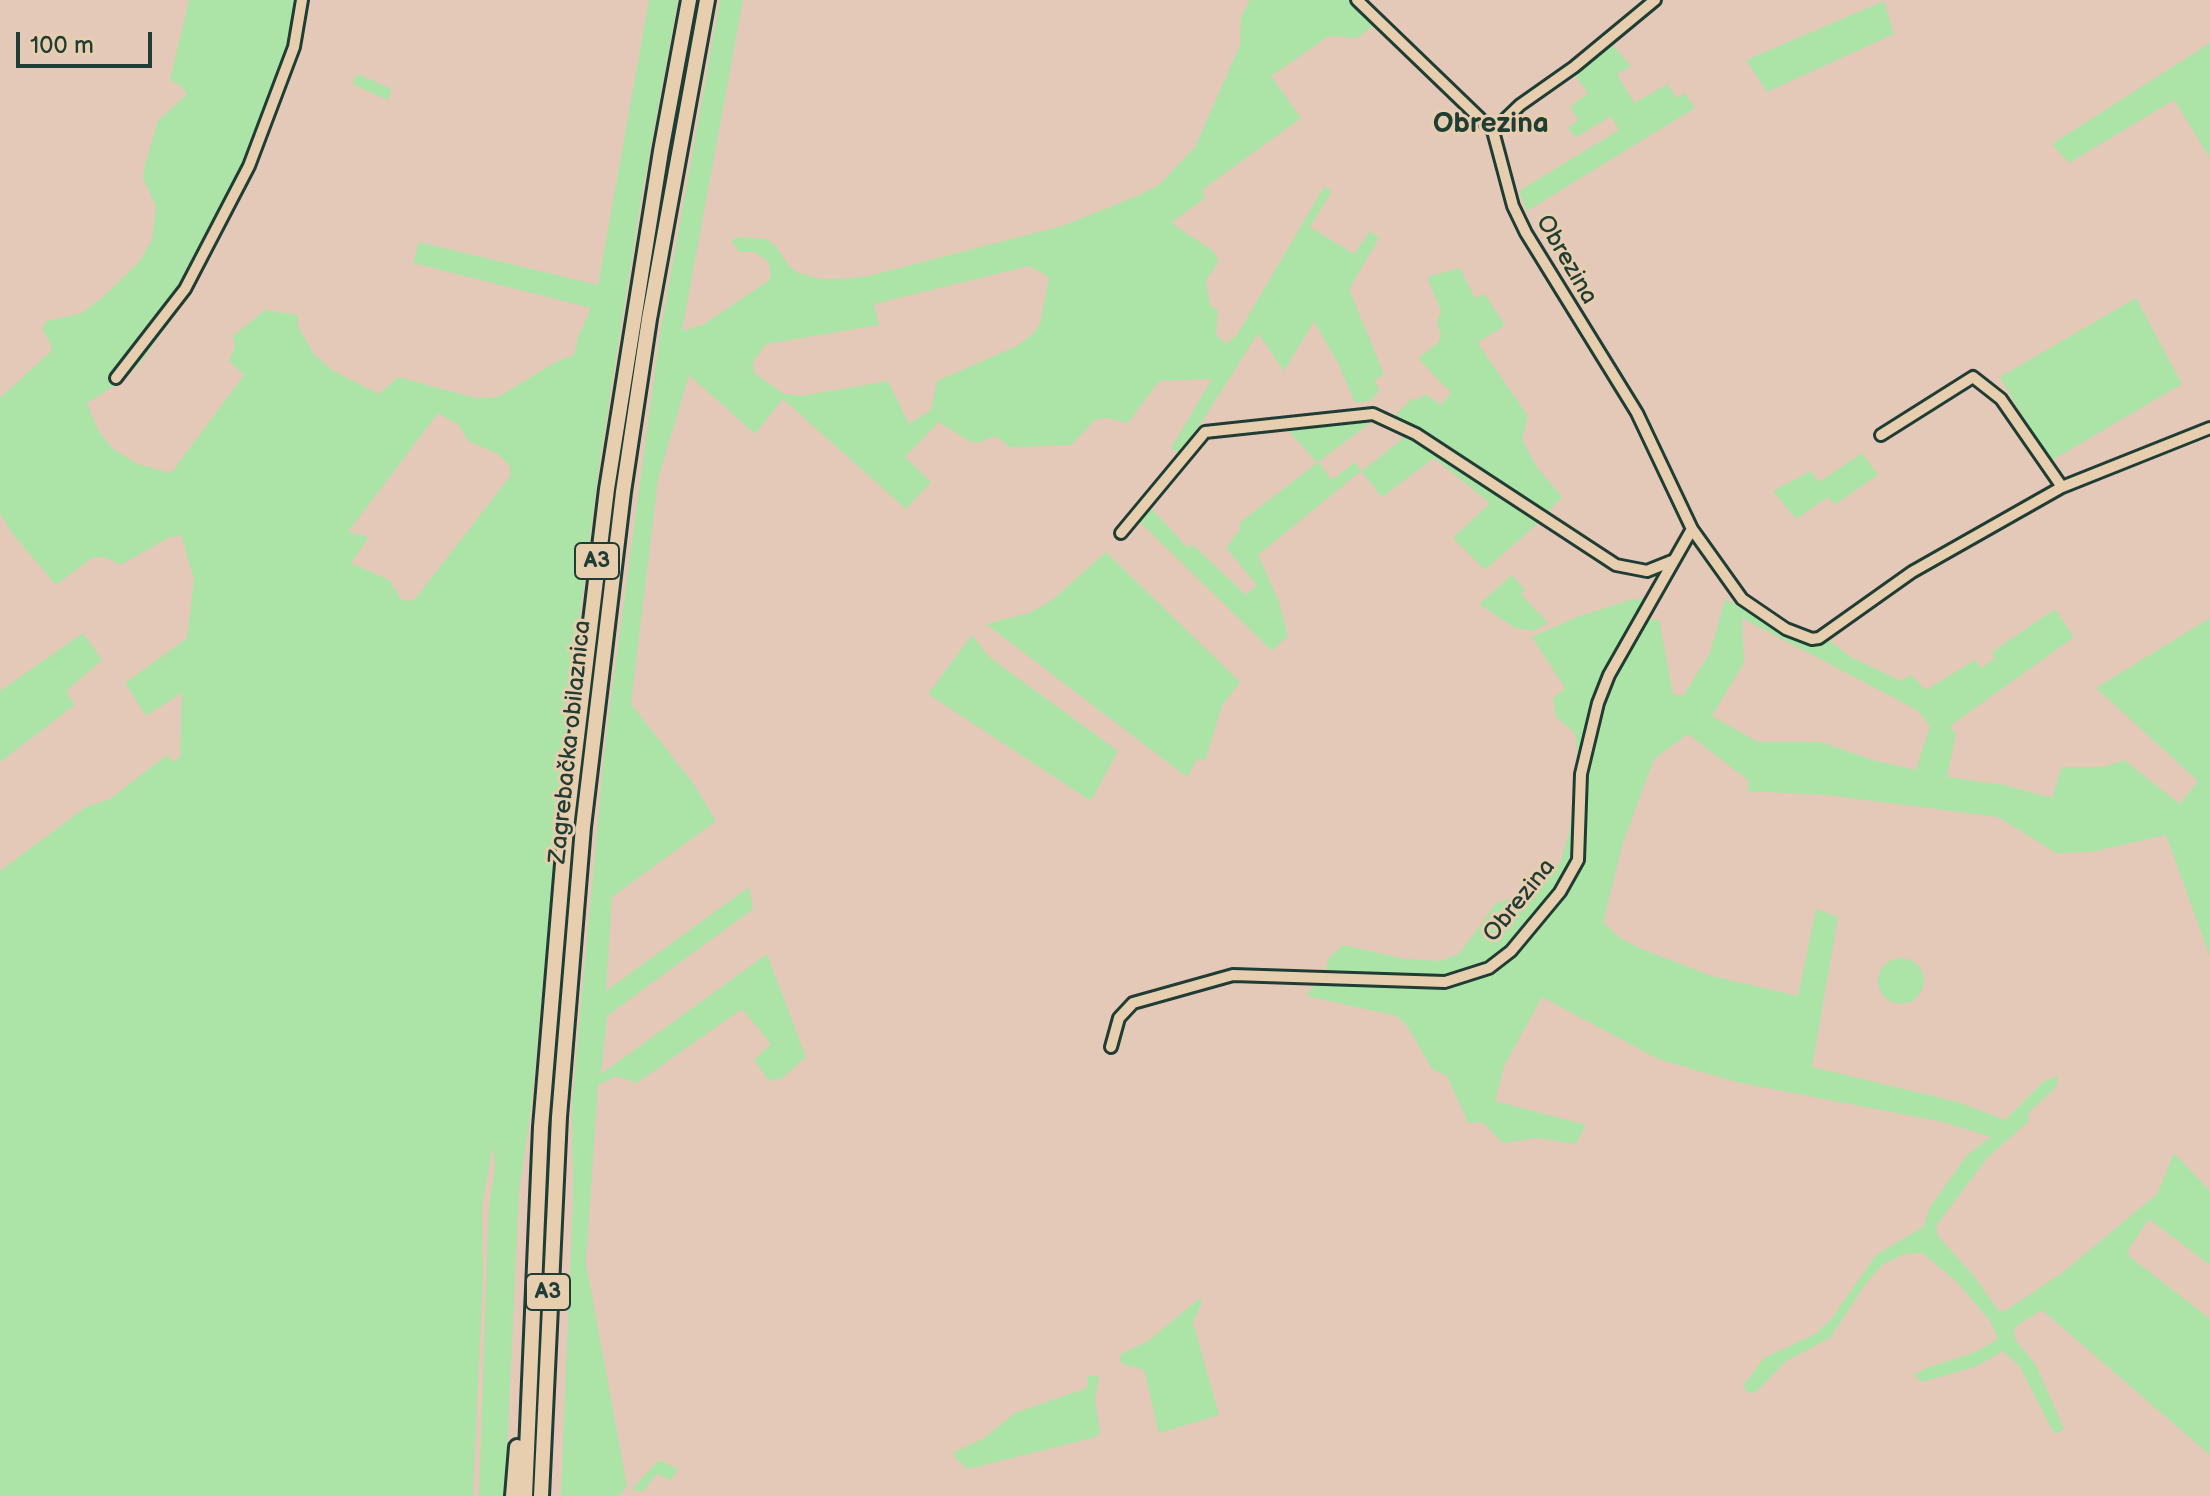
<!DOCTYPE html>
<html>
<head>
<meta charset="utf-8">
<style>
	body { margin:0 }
	#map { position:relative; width:2210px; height:1496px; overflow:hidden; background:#e4c9b9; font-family:"Balsamiq Sans",sans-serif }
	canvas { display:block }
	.scale { position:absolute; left:16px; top:32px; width:136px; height:36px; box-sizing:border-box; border:4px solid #1f3d34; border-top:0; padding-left:10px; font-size:24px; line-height:28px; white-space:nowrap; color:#1f3d34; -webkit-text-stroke:6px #e7ceaf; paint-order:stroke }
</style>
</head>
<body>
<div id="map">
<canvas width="2210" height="1496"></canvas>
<div class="scale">100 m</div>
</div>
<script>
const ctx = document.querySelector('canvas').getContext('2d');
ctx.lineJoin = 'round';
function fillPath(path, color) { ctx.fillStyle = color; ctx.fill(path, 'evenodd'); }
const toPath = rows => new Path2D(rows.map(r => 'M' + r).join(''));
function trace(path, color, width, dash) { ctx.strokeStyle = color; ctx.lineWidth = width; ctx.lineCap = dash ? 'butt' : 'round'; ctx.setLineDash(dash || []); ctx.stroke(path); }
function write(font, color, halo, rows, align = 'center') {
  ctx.font = font + ' "Balsamiq Sans",sans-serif'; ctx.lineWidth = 6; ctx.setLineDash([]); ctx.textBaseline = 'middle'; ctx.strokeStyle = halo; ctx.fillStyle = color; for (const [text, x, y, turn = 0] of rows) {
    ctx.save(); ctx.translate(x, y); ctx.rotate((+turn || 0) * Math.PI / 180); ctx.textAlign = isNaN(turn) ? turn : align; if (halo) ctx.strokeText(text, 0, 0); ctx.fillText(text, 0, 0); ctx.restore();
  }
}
fillPath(toPath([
	[189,0,298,0,292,41,257,140,189,285,189,296,139,364,122,381,87,403,98,430,112,448,137,464,171,473,244,375,229,361,235,346,233,336,265,310,298,315,298,326,313,353,333,371,379,394,398,377,476,398,498,397,556,362,574,355,578,337,591,308,413,263,419,242,598,285,649,0,678,0,643,188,600,459,571,684,531,1109,519,1191,505,1496,479,1496,489,1203,495,1167,493,1145,482,1206,483,1277,473,1496,0,1496,0,871,86,807,110,799,167,755,173,762,180,757,182,693,146,716,125,683,187,638,194,580,181,535,168,538,121,565,104,557,92,558,56,585,11,532,0,513,0,398,50,352,52,346,42,329,47,321,82,313,103,297,140,261,152,239,156,207,143,177,144,168,158,121,187,94,180,85,170,80],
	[438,413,459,425,468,441,498,454,509,465,511,475,415,599,408,601,401,599,389,580,351,563,369,537,348,532],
	[720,0,743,0,682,331,704,324,771,279,769,262,754,252,739,252,731,240,737,237,767,239,776,246,789,266,798,273,822,279,840,279,868,276,1062,226,1137,196,1159,185,1195,147,1240,45,1241,17,1250,0,1352,0,1374,25,1357,38,1329,36,1271,76,1301,118,1202,190,1205,198,1171,223,1213,251,1219,261,1206,280,1210,305,1218,310,1216,335,1226,344,1237,335,1324,187,1332,191,1310,227,1354,254,1370,231,1379,238,1349,289,1384,374,1374,381,1380,390,1370,401,1355,403,1339,365,1314,321,1284,371,1258,333,1181,455,1171,448,1212,379,1159,381,1128,423,1107,418,1095,420,1071,445,1010,447,995,436,978,443,969,441,939,422,905,457,931,482,906,509,783,399,755,434,689,375,658,479,631,704,693,783,716,821,612,897,606,991,749,887,753,909,607,1016,601,1074,767,954,806,1057,781,1079,769,1081,754,1060,771,1044,742,1009,637,1083,616,1076,598,1085,586,1263,627,1486,619,1496,561,1496,573,1194,572,1102,606,735,660,334],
	[1029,266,1049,277,1040,324,1033,334,1017,346,937,381,931,410,909,424,888,381,801,396,784,394,754,373,753,362,766,344,879,325,874,304],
	[1884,1,1894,34,1767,92,1746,60],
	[1611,43,1631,66,1617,74,1634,103,1668,84,1676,98,1685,93,1695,108,1527,211,1519,191,1619,130,1611,116,1575,138,1568,128,1578,120,1570,107,1588,93,1573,73],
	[2210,43,2210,158,2174,100,2069,163,2052,144],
	[357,74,392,89,388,100,352,84],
	[1460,268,1475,298,1485,294,1505,326,1478,342,1479,345,1528,416,1522,439,1536,466,1562,497,1547,513,1394,416,1413,398,1417,400,1425,394,1441,405,1451,393,1418,358,1438,343,1441,335,1437,321,1441,311,1427,277],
	[2136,298,2182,384,2049,462,2000,377],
	[1377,418,1318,462,1332,480,1355,462,1362,471,1408,434,1543,519,1485,570,1453,538,1490,503,1434,458,1382,497,1361,471,1258,555,1278,599,1288,636,1272,651,1138,520,1150,507,1188,548,1192,544,1246,595,1257,585,1226,548,1241,528,1239,523,1317,463,1286,428],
	[1862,453,1878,475,1834,505,1828,497,1796,519,1773,491,1811,471,1819,482],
	[1106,552,1240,682,1222,706,1205,761,1198,758,1187,777,986,624,1029,613,1051,601],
	[1512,575,1525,590,1521,594,1548,623,1534,631,1515,628,1479,604],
	[1645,598,1639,618,1659,620,1673,694,1683,696,1710,653,1725,599,1805,643,1818,644,1828,639,1849,656,1901,681,1911,675,1926,690,1975,660,1981,668,1995,658,1992,652,2055,609,2074,637,1950,726,1956,734,1947,777,2004,785,2052,798,2062,767,2104,767,2124,760,2180,804,2198,781,2096,688,2210,618,2210,957,2166,835,2091,852,2056,853,1998,817,1827,795,1747,791,1749,781,1688,734,1654,759,1623,843,1603,922,1620,938,1644,950,1712,976,1798,996,1816,909,1838,917,1812,1067,1958,1102,2005,1120,2043,1082,2059,1075,2056,1087,2029,1112,2028,1122,1988,1157,1936,1226,1938,1236,1973,1275,1999,1311,2005,1311,2062,1273,2157,1194,2174,1153,2210,1191,2210,1265,2149,1219,2128,1250,2129,1256,2210,1319,2210,1455,2042,1310,2019,1324,2014,1330,2015,1339,2036,1365,2064,1429,2056,1434,2050,1426,2020,1367,2003,1351,1975,1367,1922,1382,1914,1375,1924,1369,1975,1352,1998,1339,1990,1321,1957,1282,1922,1253,1904,1254,1882,1265,1867,1282,1830,1338,1786,1361,1755,1393,1747,1392,1743,1386,1764,1358,1817,1333,1831,1319,1876,1255,1923,1227,1930,1207,1967,1155,1991,1137,1943,1122,1736,1082,1658,1059,1542,997,1504,1066,1495,1101,1586,1125,1576,1144,1538,1138,1503,1143,1482,1122,1468,1123,1447,1076,1432,1069,1408,1027,1397,1016,1306,996,1325,971,1329,958,1343,945,1405,959,1440,961,1459,954,1496,903,1524,895,1560,863,1569,833,1579,767,1575,733,1556,717,1553,699,1565,688,1532,637,1577,617,1630,600],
	[1742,618,1917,710,1930,726,1916,770,1876,761,1820,742,1758,742,1712,716,1744,663],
	[83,633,102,660,66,691,75,705,0,762,0,691],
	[972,635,989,657,1118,751,1091,801,928,694],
	'1878 981a23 23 0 1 1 46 0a23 23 0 1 1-46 0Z',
	[1200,1298,1202,1302,1193,1322,1219,1415,1159,1433,1144,1370,1125,1365,1120,1361,1121,1354,1148,1341],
	[1088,1376,1099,1376,1095,1400,1100,1432,1096,1437,968,1469,956,1459,954,1452,983,1439,1015,1413,1087,1388],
	[659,1460,678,1469,671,1480,657,1474,642,1492,632,1489]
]), '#ace3a6');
const minor = toPath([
	[1357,0,1493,131,1513,206,1526,233,1637,413,1692,529,1742,599,1786,629,1812,639,1819,638,1912,572,2062,487,2210,428],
	[1493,131,1520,105,1574,67,1655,0],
	[116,378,185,289,249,166,294,47,302,0],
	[1881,435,1973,377,2001,399,2062,487],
	[1121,533,1205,432,1373,414,1416,434,1616,565,1647,571,1672,561],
	[1111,1047,1119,1018,1133,1003,1233,975,1445,982,1489,968,1511,951,1560,892,1578,860,1581,774,1598,703,1609,675,1692,529]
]);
const highway = toPath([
	[513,1496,517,1447],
	[525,1496,541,1127,566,828,607,489,661,151,689,0],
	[541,1496,559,1117,583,827,623,492,649,319,707,0]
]);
trace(minor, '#1f3d34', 16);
trace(highway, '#1f3d34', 20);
trace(minor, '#e7ceaf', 10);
trace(highway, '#e7ceaf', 14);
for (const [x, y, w] of [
	[597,561,44],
	[548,1292,44]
]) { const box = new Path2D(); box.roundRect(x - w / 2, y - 18, w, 36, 6); ctx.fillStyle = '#e7ceaf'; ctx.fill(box); trace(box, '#1f3d34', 2); }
write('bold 22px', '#1f3d34', null, [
	["A3",597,561],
	["A3",548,1292]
]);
write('24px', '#1f3d34', '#e7ceaf', [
	["Obrezina",1566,260,60],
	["Zagrebačka obilaznica",571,742,-84],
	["Obrezina",1520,901,-51]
]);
write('bold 28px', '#1f3d34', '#e7ceaf', [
	["Obrezina",1491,125]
]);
</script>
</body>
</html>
